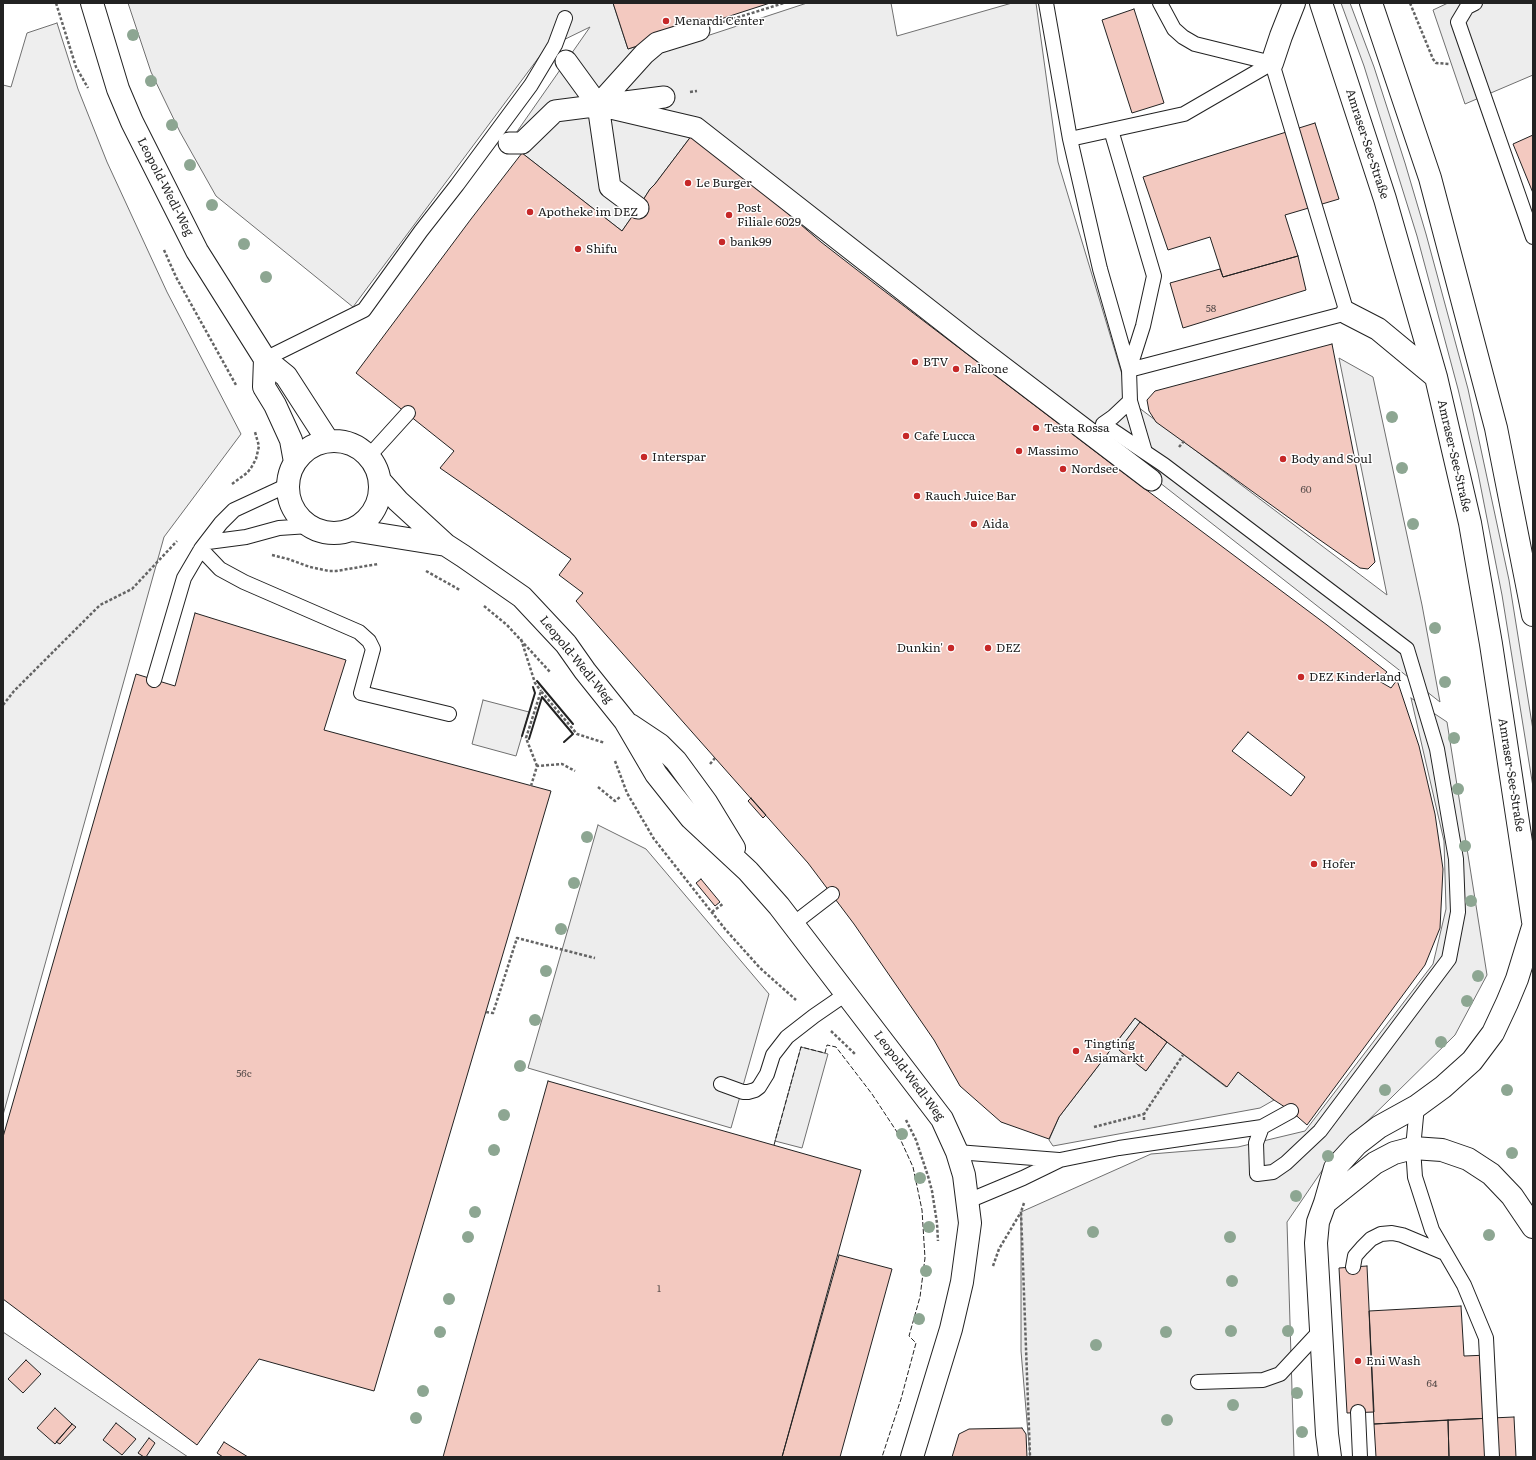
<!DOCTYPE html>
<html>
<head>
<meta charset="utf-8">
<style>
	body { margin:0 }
	#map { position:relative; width:1536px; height:1460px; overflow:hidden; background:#fff; font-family:Literata,serif }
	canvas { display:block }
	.frame { position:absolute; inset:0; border:4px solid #222; pointer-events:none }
</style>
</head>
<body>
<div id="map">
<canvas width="1536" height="1460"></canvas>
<div class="frame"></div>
</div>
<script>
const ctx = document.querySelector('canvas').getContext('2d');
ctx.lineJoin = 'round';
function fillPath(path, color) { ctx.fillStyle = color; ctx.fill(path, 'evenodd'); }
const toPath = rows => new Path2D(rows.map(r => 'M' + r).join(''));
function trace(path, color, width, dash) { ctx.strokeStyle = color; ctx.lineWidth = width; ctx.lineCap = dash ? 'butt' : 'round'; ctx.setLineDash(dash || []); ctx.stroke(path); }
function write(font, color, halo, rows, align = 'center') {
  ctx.font = font + ' Literata,serif'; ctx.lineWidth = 3; ctx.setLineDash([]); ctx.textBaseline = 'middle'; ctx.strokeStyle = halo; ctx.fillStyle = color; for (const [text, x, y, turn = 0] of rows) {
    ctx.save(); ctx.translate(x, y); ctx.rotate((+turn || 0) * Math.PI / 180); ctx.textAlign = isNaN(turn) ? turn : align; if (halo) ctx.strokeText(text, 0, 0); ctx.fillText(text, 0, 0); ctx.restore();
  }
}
const green = toPath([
	[1341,3,1350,3,1374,67,1405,163,1426,234,1468,389,1509,580,1533,730,1533,787,1502,595,1478,473,1458,389,1417,236,1364,66,1341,3],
	[57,23,78,89,107,162,167,292,241,434,164,537,3,1115,3,85,11,87,27,33,57,23],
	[483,700,529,712,516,756,472,744,483,700],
	[3,1332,188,1457,3,1457,3,1332]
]);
fillPath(green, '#eee');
trace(green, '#6f6f6f', 1);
const parking = toPath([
	[128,3,613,3,628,49,656,40,661,51,807,3,891,3,897,36,1012,3,1036,3,1058,162,1130,401,1387,595,1339,358,1373,377,1422,605,1440,702,1095,432,692,135,655,184,650,189,638,208,622,231,509,143,590,27,545,49,353,307,216,196,180,132,151,72,128,3],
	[1448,3,1533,3,1533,75,1465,104,1433,10,1448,3],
	[1411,698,1447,722,1487,975,1455,1035,1332,1156,1287,1222,1294,1457,1030,1457,1021,1351,1021,1212,1151,1154,1238,1147,1305,1131,1433,964,1446,909,1444,841,1411,698],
	[598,825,646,849,769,994,731,1128,528,1068,598,825],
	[1135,1018,1140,1022,1119,1050,1146,1071,1167,1042,1226,1087,1238,1072,1274,1100,1260,1108,1053,1146,1049,1140,1059,1117,1135,1018],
	[801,1047,828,1054,802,1148,775,1141,801,1047]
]);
fillPath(parking, '#ededed');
trace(parking, '#6f6f6f', 1);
const building = toPath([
	[613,3,770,3,628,49,613,3],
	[1134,9,1164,103,1132,113,1102,20,1134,9],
	[1315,123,1339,199,1285,215,1298,256,1223,277,1210,237,1168,250,1143,177,1315,123],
	[692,135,773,201,821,242,879,287,1113,465,1327,625,1387,672,1379,681,1391,688,1397,680,1419,746,1435,814,1443,869,1440,928,1425,965,1307,1125,1291,1111,1274,1100,1238,1072,1227,1087,1135,1018,1059,1117,1049,1139,1001,1122,960,1086,934,1040,854,924,808,863,576,601,583,593,559,575,571,559,440,468,454,451,356,373,471,219,522,153,622,231,638,208,650,189,655,184,692,135],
	[1533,135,1533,193,1513,144,1533,135],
	[1298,256,1306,290,1183,328,1170,283,1220,269,1223,277,1298,256],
	[1332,344,1375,562,1368,569,1360,568,1317,538,1156,422,1149,411,1147,400,1155,391,1332,344],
	[195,613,346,660,324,730,551,791,374,1391,259,1359,197,1445,3,1299,3,1137,136,674,175,686,195,613],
	[1248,732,1305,777,1291,796,1232,751,1248,732],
	[751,798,766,815,763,818,748,801,751,798],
	[701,879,720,902,715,906,696,883,701,879],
	[1140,1022,1167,1042,1146,1071,1119,1050,1140,1022],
	[548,1081,861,1170,782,1457,443,1457,548,1081],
	[839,1255,892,1269,840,1457,782,1457,839,1255],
	[1367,1266,1374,1412,1347,1413,1339,1268,1367,1266],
	[1461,1306,1464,1356,1489,1355,1492,1418,1374,1424,1369,1311,1461,1306],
	[26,1360,41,1374,23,1393,8,1379,26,1360],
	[55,1408,72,1424,55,1444,37,1428,55,1408],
	[1514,1417,1516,1457,1449,1457,1448,1420,1514,1417],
	[1448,1420,1449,1457,1376,1457,1374,1424,1448,1420],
	[116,1423,136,1439,122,1455,103,1440,116,1423],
	[72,1424,76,1427,60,1444,56,1442,72,1424],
	[1022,1428,1026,1434,1027,1457,952,1457,959,1434,969,1429,1022,1428],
	[149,1438,155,1443,146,1457,144,1457,138,1453,149,1438],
	[224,1442,248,1457,223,1457,217,1453,224,1442]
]);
fillPath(building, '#f3c9c0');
trace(building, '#222', 1);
const service = toPath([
	[1046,3,1070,139,1100,269,1129,370,1130,401,1145,452],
	[1160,3,1174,29,1183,37,1195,44,1272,63],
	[1475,3,1467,7,1458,22,1533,237],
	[1111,130,1154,276,1143,326,1129,370],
	[1070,139,1184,114,1272,63],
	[265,359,364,310,421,231,457,185,531,85,555,45,565,18],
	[1129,370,1347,313,1272,63],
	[1130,401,1113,417,1103,424,1164,465,1407,649,1437,749,1456,859,1458,912,1449,959,1320,1131,1286,1163,1273,1172,1257,1174,1256,1143,1262,1127],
	[369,456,408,413],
	[208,542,246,537,279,528,309,526],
	[201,549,220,569,244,582,359,632,369,641,373,649,361,693,449,714],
	[154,680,184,578,201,549,221,523,234,510,288,485],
	[793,924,832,894],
	[721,1084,743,1092,748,1092,755,1090,759,1087,767,1074,773,1055,787,1037,814,1016,846,994],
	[1417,1106,1413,1148,1415,1177,1432,1230,1464,1285,1486,1338,1492,1457],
	[957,1152,1059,1160],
	[968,1201,1023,1178,1060,1160,1119,1148,1262,1127,1291,1111],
	[1353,1267,1355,1256,1362,1248,1371,1239,1381,1234,1392,1233,1402,1235,1445,1253],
	[1198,1382,1263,1380,1280,1374,1320,1331],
	[1358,1412,1360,1457]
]);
const pedestrian = toPath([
	[699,30,657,43,644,54,598,105,696,128,971,343,1151,480],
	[566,61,598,105,610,187,638,208],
	[509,143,522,143,555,111,664,97]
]);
const minor = toPath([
	[92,3,118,89,132,122,197,251,265,359,286,376,328,441],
	[265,359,264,387,275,405,291,440,295,462],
	'288 487a46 46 0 1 1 92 0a46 46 0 1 1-92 0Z',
	[381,482,398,501,446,545,463,556,522,597,566,644,585,671,625,721,656,774,691,818,748,871,779,906,942,1119,957,1152,964,1175,970,1223,962,1282,951,1329,912,1457],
	[352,530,446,545],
	[630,725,660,745,676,761,706,802,734,848]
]);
const primary = toPath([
	[1321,3,1385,199,1436,377,1470,523,1491,644,1533,921],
	[1371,3,1430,178,1496,428,1533,615],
	[1272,63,1281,36,1294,3],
	[1347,313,1378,329,1436,377],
	[1325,1203,1375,1163,1394,1153,1413,1148,1442,1150,1468,1159,1491,1174,1512,1196,1533,1227],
	[1330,1457,1327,1434,1316,1243,1318,1222,1325,1203,1335,1168,1357,1144,1379,1127,1417,1106,1443,1087,1472,1061,1493,1033,1507,1003,1517,979,1533,927]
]);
trace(service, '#222', 16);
trace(pedestrian, '#222', 23);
trace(minor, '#222', 24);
trace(primary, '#222', 24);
trace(toPath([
	[56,3,76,67,88,88],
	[1410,3,1433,59,1436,63,1449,64],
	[723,22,784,3],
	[690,92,697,91],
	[164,250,176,277,236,385],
	[1179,447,1184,441],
	[232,484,247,473,251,468,256,459,259,446,255,432],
	[272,555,288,559,310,567,329,571,336,571,378,564],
	[426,571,460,590],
	[484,606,507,625,550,672],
	[521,639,535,683,541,691],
	[3,705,14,691,100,605,132,589,177,541],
	[615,761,627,793,654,839,725,929,760,968,796,1000],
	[710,764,715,758],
	[537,766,526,738,541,691,577,734,605,743],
	[531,786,537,766,562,764,575,771],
	[598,787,615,801,620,797],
	[712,912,724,903],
	[486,1012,493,1013,517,938,595,958],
	[831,1031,855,1054],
	[906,1120,916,1140,928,1176,932,1191,937,1223,938,1241],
	[1144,1120,1144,1114,1183,1055],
	[1094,1127,1144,1114],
	[1024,1203,1021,1212,1030,1457],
	[993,1266,999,1249,1021,1212]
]), '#646464', 2.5, [3, 2]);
trace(service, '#fff', 14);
trace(pedestrian, '#fff', 21);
trace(minor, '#fff', 22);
trace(primary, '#fff', 22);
trace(toPath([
	[774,1145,801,1047,825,1053,827,1045,836,1047,872,1094,897,1132,913,1167,922,1210,925,1258,920,1297,909,1336,916,1343,901,1399,882,1457]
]), '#222', 1, [5, 2]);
trace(toPath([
	[537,681,573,724],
	[522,736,535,693,533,687],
	[529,739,542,697,573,734,564,742]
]), '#222', 2);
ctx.fillStyle = '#8da692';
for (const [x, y] of [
	[133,35],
	[151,81],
	[172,125],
	[190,165],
	[212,205],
	[244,244],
	[266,277],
	[1392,417],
	[1402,468],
	[1413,524],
	[1435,628],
	[1445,682],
	[1454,738],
	[1458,789],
	[587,837],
	[1465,846],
	[574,883],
	[1471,901],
	[561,929],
	[546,971],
	[1478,976],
	[1467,1001],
	[535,1020],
	[1441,1042],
	[520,1066],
	[1385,1090],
	[1507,1090],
	[504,1115],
	[902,1134],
	[494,1150],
	[1512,1153],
	[1328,1156],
	[920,1178],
	[1296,1196],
	[475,1212],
	[929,1227],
	[1093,1232],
	[1489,1235],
	[468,1237],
	[1230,1237],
	[926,1271],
	[1232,1281],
	[449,1299],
	[919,1319],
	[1231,1331],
	[1288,1331],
	[440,1332],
	[1166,1332],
	[1096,1345],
	[423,1391],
	[1297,1393],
	[1233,1405],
	[416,1418],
	[1167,1420],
	[1302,1432]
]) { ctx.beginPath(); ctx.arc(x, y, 6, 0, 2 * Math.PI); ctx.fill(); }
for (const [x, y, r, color] of [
	[666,21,4,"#c62828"],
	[688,183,4,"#c62828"],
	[530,212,4,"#c62828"],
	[729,215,4,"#c62828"],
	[722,242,4,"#c62828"],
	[578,249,4,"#c62828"],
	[915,362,4,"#c62828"],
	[956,369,4,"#c62828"],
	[1036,428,4,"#c62828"],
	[906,436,4,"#c62828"],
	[1019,451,4,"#c62828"],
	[644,457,4,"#c62828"],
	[1283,459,4,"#c62828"],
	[1063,469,4,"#c62828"],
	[917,496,4,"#c62828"],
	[974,524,4,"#c62828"],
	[951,648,4,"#c62828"],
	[988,648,4,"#c62828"],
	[1301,677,4,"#c62828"],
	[1314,864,4,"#c62828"],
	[1076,1051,4,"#c62828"],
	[1358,1361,4,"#c62828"]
]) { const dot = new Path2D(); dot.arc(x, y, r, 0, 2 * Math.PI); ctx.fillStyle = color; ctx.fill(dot); trace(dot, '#fff', 1.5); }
write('10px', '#564c4a', null, [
	["58",1211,309],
	["60",1306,490],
	["56c",244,1074],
	["1",659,1289],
	["64",1432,1384]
]);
write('12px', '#222', '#fff', [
	["Menardi Center",674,21],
	["Le Burger",696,183],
	["Post",737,208],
	["Filiale 6029",737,222],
	["Apotheke im DEZ",538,212],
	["bank99",730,242],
	["Shifu",586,249],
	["BTV",923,362],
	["Falcone",964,369],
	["Testa Rossa",1044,428],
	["Cafe Lucca",914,436],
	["Massimo",1027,451],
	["Interspar",652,457],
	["Body and Soul",1291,459],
	["Nordsee",1071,469],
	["Rauch Juice Bar",925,496],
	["Aida",982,524],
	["Dunkin'",943,648,"right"],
	["DEZ",996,648],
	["DEZ Kinderland",1309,677],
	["Hofer",1322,864],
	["Tingting",1084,1044],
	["Asiamarkt",1084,1058],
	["Eni Wash",1366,1361]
], 'left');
write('12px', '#222', '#fff', [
	["Amraser-See-Straße",1367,144,72],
	["Leopold-Wedl-Weg",165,187,63],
	["Amraser-See-Straße",1454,456,77],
	["Leopold-Wedl-Weg",576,660,51],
	["Amraser-See-Straße",1511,775,81],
	["Leopold-Wedl-Weg",909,1076,53]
]);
</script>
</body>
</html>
